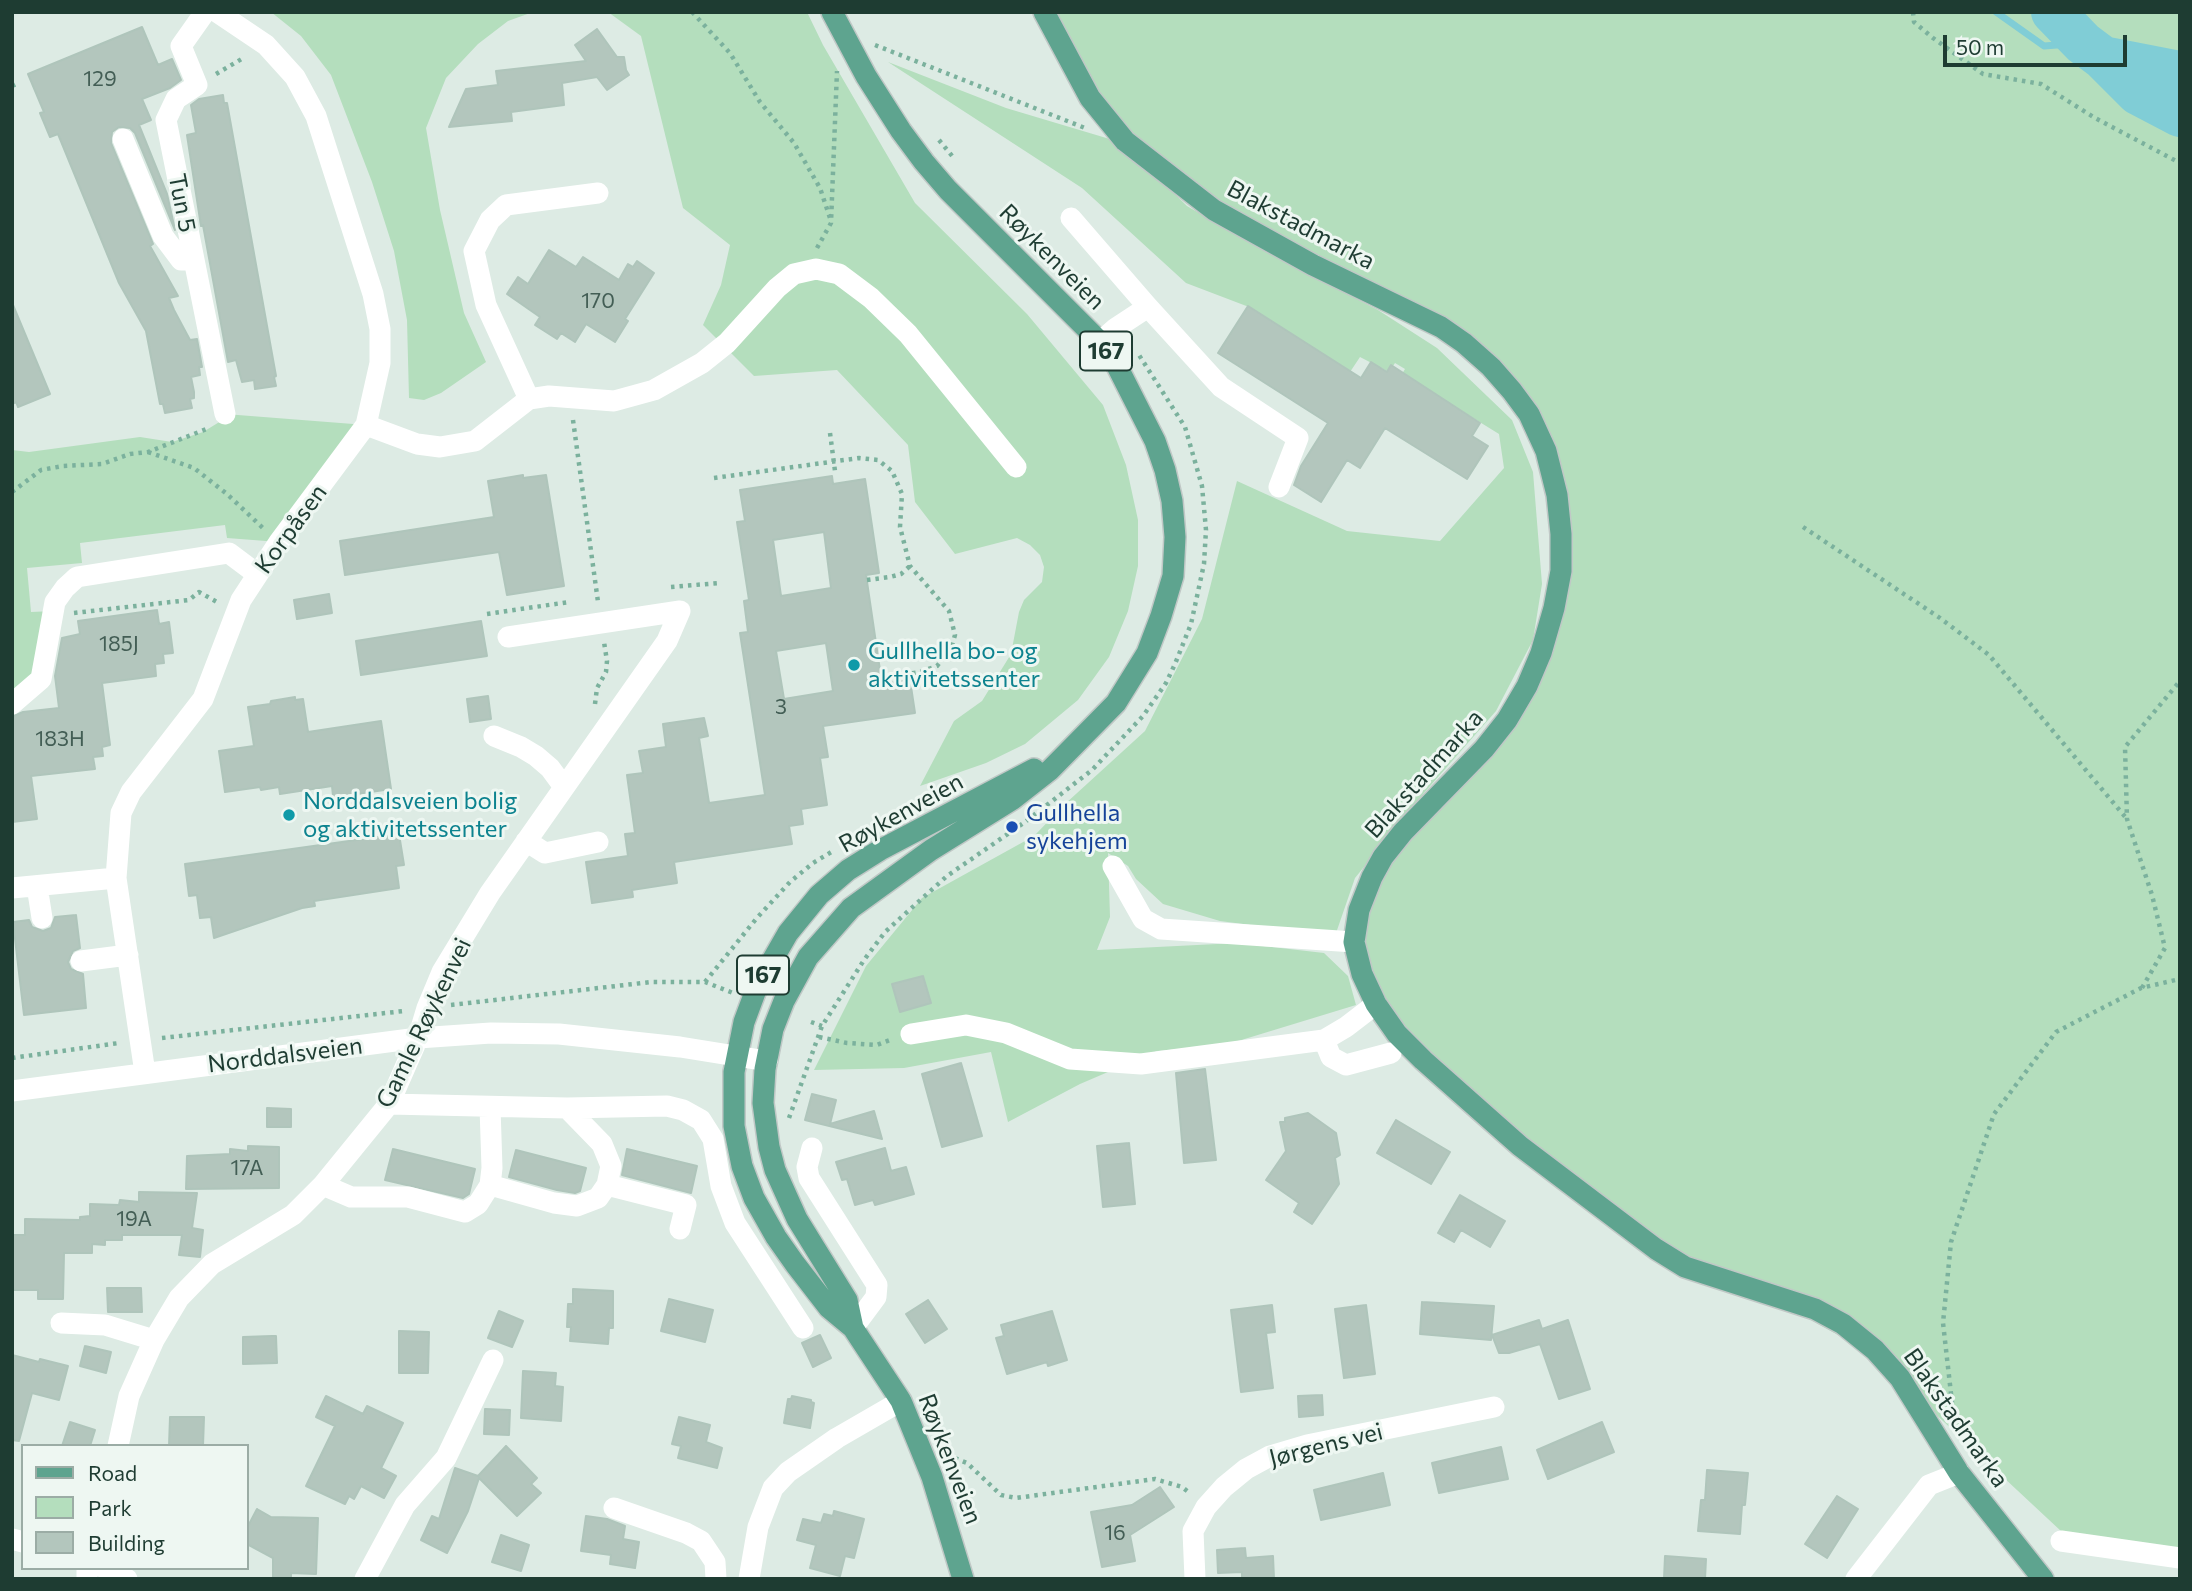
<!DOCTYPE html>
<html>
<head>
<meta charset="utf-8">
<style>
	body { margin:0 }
	#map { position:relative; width:2192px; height:1591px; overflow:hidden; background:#ddebe4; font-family:Commissioner,sans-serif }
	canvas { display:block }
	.frame { position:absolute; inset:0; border:14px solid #1e3c32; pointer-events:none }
	.legend { position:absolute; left:21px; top:1444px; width:228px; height:126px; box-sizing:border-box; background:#eef7f2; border:2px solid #9baca5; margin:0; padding:9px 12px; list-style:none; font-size:21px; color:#1e3c32 }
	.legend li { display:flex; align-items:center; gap:14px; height:35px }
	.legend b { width:35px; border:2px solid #9baca5 }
	.scale { position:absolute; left:1943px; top:35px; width:184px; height:32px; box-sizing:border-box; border:4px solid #1e3c32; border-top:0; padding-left:9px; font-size:21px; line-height:24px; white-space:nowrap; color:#1e3c32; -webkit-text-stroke:5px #eef7f2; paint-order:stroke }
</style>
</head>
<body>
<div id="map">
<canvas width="2192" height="1591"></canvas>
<div class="frame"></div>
<ul class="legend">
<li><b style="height:9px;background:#5ea48f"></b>Road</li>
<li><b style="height:19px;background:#b4debd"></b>Park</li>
<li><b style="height:19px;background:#b3c6bd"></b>Building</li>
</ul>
<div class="scale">50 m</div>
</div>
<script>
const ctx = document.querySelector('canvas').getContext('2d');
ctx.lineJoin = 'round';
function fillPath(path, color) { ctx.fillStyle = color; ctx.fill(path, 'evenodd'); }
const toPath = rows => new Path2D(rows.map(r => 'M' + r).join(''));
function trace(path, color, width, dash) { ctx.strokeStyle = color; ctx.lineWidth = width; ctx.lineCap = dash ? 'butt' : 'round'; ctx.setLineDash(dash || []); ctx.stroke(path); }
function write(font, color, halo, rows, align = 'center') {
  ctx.font = font + ' Commissioner,sans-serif'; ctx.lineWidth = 6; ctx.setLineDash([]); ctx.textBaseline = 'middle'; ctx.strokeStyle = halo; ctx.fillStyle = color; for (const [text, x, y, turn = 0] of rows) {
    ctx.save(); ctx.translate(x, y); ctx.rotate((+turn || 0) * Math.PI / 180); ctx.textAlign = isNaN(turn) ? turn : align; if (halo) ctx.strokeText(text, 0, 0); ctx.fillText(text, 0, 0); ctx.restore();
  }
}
fillPath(toPath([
	[271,12,533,12,508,21,478,44,446,78,426,128,440,210,464,313,486,362,441,393,424,400,409,398,407,320,394,251,372,182,331,75,301,36],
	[608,12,807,12,823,45,915,203,1027,314,1103,405,1126,465,1138,520,1138,566,1128,611,1109,657,1078,700,1025,744,986,763,920,786,954,721,982,701,1011,654,1019,612,1024,600,1042,582,1044,567,1040,555,1030,545,1017,538,955,554,915,502,908,445,837,370,754,376,703,325,721,285,730,245,683,208,641,36],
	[1044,12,2180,12,2180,1548,2062,1532,1869,1352,1769,1297,1635,1232,1412,1054,1353,957,1376,879,1546,650,1557,498,1522,414,1482,372,1440,333,1218,206,1134,135,1067,56],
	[888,62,1006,108,1123,143,1187,206,1266,252,1378,310,1437,348,1512,420,1533,472,1542,584,1533,640,1496,711,1424,793,1355,878,1335,936,1220,921,1163,904,1136,879,1128,866,1108,853,1110,917,1097,950,1237,943,1324,953,1348,976,1356,1005,1225,1045,1157,1051,1080,1084,1008,1122,991,1052,904,1068,814,1070,866,966,922,898,1034,836,1065,804,1145,731,1202,619,1237,481,1347,531,1440,541,1504,468,1499,434,1402,374,1405,369,1395,363,1389,372,1360,357,1350,372,1249,307,1186,283,1082,188],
	[225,414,366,425,279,542,227,538,225,525,80,543,82,563,27,568,31,612,53,611,41,679,12,704,12,450,29,452,140,437,172,442,203,432,221,421]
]), '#b4debd');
trace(toPath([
	[1996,12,2044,46,2083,43]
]), '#80cdd6', 7);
trace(toPath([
	[2053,12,2083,43,2103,58,2138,93,2180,115],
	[2103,58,2180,73]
]), '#80cdd6', 44);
const building = toPath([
	[142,27,158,65,172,59,181,80,170,88,142,99,151,120,139,125,167,194,175,230,135,133,130,128,119,127,112,132,111,143,153,244,150,246,178,296,169,298,174,310,190,340,197,339,202,367,199,367,200,375,191,377,194,392,194,398,190,399,192,408,165,413,163,404,160,404,146,331,119,283,58,134,50,137,40,113,44,112,28,74,142,27],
	[597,29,617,57,624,57,626,70,629,75,607,90,597,77,562,83,564,105,511,112,512,121,449,127,466,89,498,85,496,71,586,61,575,45,597,29],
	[223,95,224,103,227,103,276,376,274,377,276,386,255,389,254,380,242,382,236,360,228,362,203,225,201,226,187,135,196,133,191,105,199,99,223,95],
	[549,250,576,267,583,257,619,280,628,264,633,267,637,261,654,273,625,319,628,321,615,342,586,324,575,342,561,333,557,339,535,325,540,317,507,294,518,277,528,284,549,250],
	[13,305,50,394,18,407,16,402,12,404,13,305],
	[1248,306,1361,378,1371,362,1387,372,1391,365,1480,423,1472,436,1488,446,1467,479,1385,428,1360,468,1347,460,1321,502,1294,485,1301,466,1328,423,1218,353,1248,306],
	[523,475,523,478,546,475,564,586,507,595,499,552,345,575,340,541,494,517,488,481,523,475],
	[832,476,833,484,865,479,879,573,866,575,882,684,910,680,915,713,823,726,828,757,820,758,827,805,801,809,803,824,789,826,792,844,674,862,677,883,632,890,633,897,592,903,586,862,628,856,625,834,635,833,627,775,643,773,639,751,666,747,663,724,704,718,708,736,699,738,709,803,765,795,740,633,748,632,744,601,749,600,737,522,745,521,740,490,832,476],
	[824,532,831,588,781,596,773,540,824,532],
	[826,643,833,691,784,699,776,651,826,643],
	[329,594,332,613,297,619,294,600,329,594],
	[157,610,159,624,169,622,173,653,163,654,164,663,155,664,156,676,102,683,110,745,102,747,103,756,93,757,95,769,31,776,37,819,12,822,12,717,23,712,59,708,55,676,62,638,80,634,78,621,157,610],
	[481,621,487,656,361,675,356,641,481,621],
	[488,696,491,719,470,722,467,699,488,696],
	[295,697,295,700,303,699,308,732,381,721,391,789,343,796,333,796,332,786,280,794,279,787,261,790,260,787,225,792,219,751,254,746,248,707,270,704,271,701,295,697],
	[399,834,404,865,396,866,399,888,314,901,315,906,302,908,214,938,211,917,200,918,197,895,189,896,185,864,399,834],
	[76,915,80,948,73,951,68,962,71,969,83,974,86,1008,24,1015,13,922,29,920,32,927,43,931,51,928,55,917,76,915],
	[923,976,931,1003,900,1012,892,984,923,976],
	[961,1063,982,1136,942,1147,922,1074,961,1063],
	[1205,1069,1216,1160,1184,1163,1176,1073,1205,1069],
	[812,1094,836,1100,830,1124,874,1111,882,1139,805,1120,812,1094],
	[267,1108,291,1109,291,1127,267,1127,267,1108],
	[1308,1113,1336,1133,1340,1155,1335,1158,1339,1184,1312,1224,1294,1212,1299,1203,1266,1180,1286,1151,1280,1122,1285,1122,1285,1118,1308,1113],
	[1396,1120,1450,1152,1431,1184,1377,1153,1396,1120],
	[1129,1143,1135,1204,1103,1207,1097,1146,1129,1143],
	[248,1146,279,1147,279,1188,186,1189,187,1156,230,1154,230,1149,248,1151,248,1146],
	[885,1148,891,1171,906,1167,914,1194,875,1205,873,1200,855,1205,847,1179,842,1180,836,1162,885,1148],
	[393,1149,475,1169,469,1194,463,1198,385,1180,393,1149],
	[627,1149,697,1166,691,1193,622,1175,627,1149],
	[516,1150,586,1168,580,1191,575,1193,557,1190,509,1177,516,1150],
	[139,1192,197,1193,192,1228,203,1230,200,1257,179,1255,182,1235,122,1235,122,1240,105,1240,105,1245,92,1244,92,1253,64,1253,63,1299,38,1299,38,1290,12,1290,12,1235,25,1235,25,1219,80,1220,80,1217,90,1216,90,1204,119,1205,120,1200,139,1202,139,1192],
	[1460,1195,1505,1221,1490,1247,1461,1230,1454,1242,1438,1233,1460,1195],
	[107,1288,141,1288,142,1312,108,1312,107,1288],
	[573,1289,613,1291,613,1328,609,1328,608,1344,570,1341,571,1327,567,1327,568,1304,573,1304,573,1289],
	[669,1299,713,1310,705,1342,661,1331,669,1299],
	[928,1300,947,1329,925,1343,906,1314,928,1300],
	[1422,1302,1494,1306,1491,1340,1420,1334,1422,1302],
	[1272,1305,1275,1332,1266,1333,1273,1388,1241,1392,1231,1310,1272,1305],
	[1366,1305,1375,1374,1344,1378,1335,1309,1366,1305],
	[499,1311,523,1321,512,1347,488,1338,499,1311],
	[1052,1311,1067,1360,1048,1366,1047,1362,1007,1374,996,1338,1004,1336,1001,1325,1052,1311],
	[1539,1320,1542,1329,1568,1320,1590,1389,1559,1399,1540,1344,1509,1353,1499,1353,1492,1335,1539,1320],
	[399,1331,429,1332,428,1373,399,1373,399,1331],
	[820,1335,831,1358,813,1367,802,1343,820,1335],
	[272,1336,276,1336,277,1363,243,1364,243,1337,272,1336],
	[85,1346,111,1352,106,1373,80,1366,85,1346],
	[12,1355,39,1362,40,1359,68,1366,59,1400,32,1393,19,1441,12,1440,12,1355],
	[523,1371,556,1373,555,1386,563,1387,561,1421,521,1418,523,1371],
	[1322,1395,1323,1415,1299,1417,1298,1396,1322,1395],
	[326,1396,363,1414,367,1406,403,1423,381,1468,396,1476,384,1498,361,1486,354,1499,349,1496,345,1504,306,1486,335,1426,316,1417,326,1396],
	[792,1396,811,1400,811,1402,814,1403,810,1428,784,1423,788,1399,791,1399,792,1396],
	[485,1409,510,1410,509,1435,484,1434,485,1409],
	[170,1417,204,1417,203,1446,169,1446,170,1417],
	[679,1417,710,1425,706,1442,722,1448,717,1468,678,1458,681,1446,672,1444,679,1417],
	[70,1422,95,1430,90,1446,62,1446,70,1422],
	[1602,1422,1614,1452,1548,1479,1537,1450,1602,1422],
	[506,1446,537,1478,531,1484,541,1493,517,1516,479,1478,468,1511,447,1553,421,1540,432,1516,439,1519,455,1468,478,1476,506,1446],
	[1501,1447,1508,1479,1439,1493,1432,1463,1501,1447],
	[1707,1470,1748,1473,1745,1505,1742,1505,1740,1534,1698,1531,1701,1500,1705,1500,1707,1470],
	[1383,1473,1390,1505,1321,1520,1314,1490,1383,1473],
	[1160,1487,1174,1507,1130,1535,1135,1561,1102,1567,1091,1512,1132,1505,1160,1487],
	[1837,1496,1858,1509,1827,1558,1805,1544,1837,1496],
	[257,1509,271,1517,318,1518,316,1574,291,1573,291,1579,273,1579,273,1558,247,1544,247,1528,257,1509],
	[834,1511,864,1519,854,1558,845,1556,840,1576,810,1568,816,1545,797,1540,803,1519,821,1523,824,1514,833,1516,834,1511],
	[586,1516,607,1519,625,1526,623,1539,639,1542,635,1568,610,1564,611,1555,581,1551,586,1516],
	[501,1535,529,1545,521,1571,492,1562,501,1535],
	[1245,1548,1246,1558,1273,1556,1274,1579,1242,1579,1242,1572,1218,1573,1217,1550,1245,1548],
	[1665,1556,1706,1559,1705,1579,1664,1579,1665,1556]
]);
fillPath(building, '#b3c6bd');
trace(building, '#afc5bb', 2);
const major = toPath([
	[832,12,866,76,901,131,924,162,948,190,1100,342,1117,366,1155,441,1165,470,1172,501,1175,537,1173,576,1161,616,1147,653,1116,703,1050,770,1013,799,931,850,851,908,808,957,784,1001,773,1029,765,1069,763,1103,769,1147,775,1170,797,1219,847,1300,853,1328],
	[1044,12,1090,98,1125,141,1214,210,1313,265,1441,327,1464,343,1491,367,1512,391,1529,414,1546,451,1557,495,1561,534,1561,571,1554,608,1541,653,1527,686,1507,720,1484,749,1403,832,1383,857,1372,877,1359,910,1354,942,1362,974,1376,1004,1397,1034,1423,1060,1520,1146,1656,1249,1685,1267,1815,1309,1843,1324,1875,1350,1900,1378,1959,1473,2043,1579],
	[963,1579,932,1477,901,1401,853,1328,829,1308,795,1264,776,1237,754,1198,742,1166,734,1126,734,1072,744,1022,757,987,788,933,819,895,848,870,880,850,1034,769]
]);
trace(major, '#c0c8c6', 24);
trace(toPath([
	[692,12,730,53,760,102,794,143,820,188,830,218],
	[1913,12,1914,22,1933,38,1983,74,2041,84,2095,118,2180,163],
	[875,45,1085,128],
	[216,74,245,57],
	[12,86,16,84],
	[939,140,953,157],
	[817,248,831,223,837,71],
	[573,420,598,602],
	[830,433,835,471],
	[148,452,194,468,227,494,264,529],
	[714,478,859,458,878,460,892,471,902,494,900,527,910,566,949,611,955,635,951,649,937,666,920,672,887,677],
	[12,492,41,470,63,466,102,464,130,454,148,452,209,428],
	[1803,527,1940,618,1989,655,2127,819],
	[867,580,890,577,901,574,910,566],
	[671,587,719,583],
	[74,613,189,600,199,592,217,602],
	[487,614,569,602],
	[595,704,597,688,606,672,607,661,604,642],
	[705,982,756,919,790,882,813,863,833,851],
	[2142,988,2165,948,2152,895,2127,819,2125,747,2180,681],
	[451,1005,651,982,705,982,733,993],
	[811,1022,822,1026],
	[819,1037,847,1043,877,1045,890,1040],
	[162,1038,404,1011],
	[12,1058,119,1043],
	[789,1118,822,1026,864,960,885,932,947,876,1025,822,1092,770,1143,716,1166,683,1175,664,1191,624,1204,564,1206,530,1202,486,1185,427,1139,355],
	[1954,1420,1943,1323,1951,1242,1994,1114,2056,1032,2141,988,2180,979],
	[947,1455,967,1463,1001,1495,1016,1498,1155,1479,1182,1487,1191,1494]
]), '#7bb19d', 4.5, [3.5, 5]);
trace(toPath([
	[205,12,181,46,197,85,176,99,166,120,225,414],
	[123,139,163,236,181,260,193,260],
	[1071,218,1148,307],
	[1100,342,1116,328,1148,307,1221,387,1298,438,1279,487],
	[529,399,486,305,474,251,490,220,506,205,598,193],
	[366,425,417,444,440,447,475,441,529,399,549,396,614,401,654,390,702,363,727,343,777,288,794,274,816,269,839,274,871,298,908,334,1016,467],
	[508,637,680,611],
	[12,704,41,679,55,602,65,588,77,577,229,553,257,574],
	[494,736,521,747,536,756,550,768,564,787],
	[526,841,545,853,598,842],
	[1113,866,1143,919,1161,929,1354,942],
	[37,886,42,918],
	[12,888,116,878],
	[81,961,128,955],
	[911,1034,966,1025,1006,1033,1070,1059,1141,1064,1324,1040,1346,1027,1376,1004],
	[1324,1040,1331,1057,1346,1065,1391,1053],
	[145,1073,116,878,121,813,131,792,203,699,241,600,279,542,366,425,380,363,380,329,373,294,316,116,295,77,266,45,217,12],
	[12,1091,418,1038,491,1033,559,1034,680,1047,767,1061],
	[389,1104,567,1108,667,1106,683,1110,701,1120,713,1139,721,1186,735,1223,803,1328],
	[812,1148,807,1167,809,1178,877,1285,876,1297,853,1328],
	[323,1185,351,1197,408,1197,465,1212,478,1204,490,1185,492,1168,490,1107],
	[490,1185,554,1203,577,1206,598,1198,607,1185,611,1166,602,1144,567,1108],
	[607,1185,686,1205,680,1229],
	[61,1323,105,1325,154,1340],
	[118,1446,129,1396,154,1340,179,1298,212,1264,293,1215,323,1185,389,1104,418,1038,427,1008,442,972,490,893,667,641,680,611],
	[614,1508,686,1533,701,1541,715,1562,716,1579],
	[12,1539,23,1542],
	[2061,1541,2180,1558],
	[104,1568,127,1579],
	[87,1579,87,1568],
	[365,1579,405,1505,446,1458,493,1360],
	[749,1579,758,1527,773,1488,788,1472,837,1438,901,1401],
	[1195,1579,1193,1531,1206,1507,1224,1487,1246,1469,1270,1456,1307,1445,1494,1407],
	[1856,1579,1929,1485,1959,1473]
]), '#fff', 21);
trace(major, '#5ea48f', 21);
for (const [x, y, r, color] of [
	[854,665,7,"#0f9aa8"],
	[289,815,7,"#0f9aa8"],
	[1012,827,7,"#1a4fb4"]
]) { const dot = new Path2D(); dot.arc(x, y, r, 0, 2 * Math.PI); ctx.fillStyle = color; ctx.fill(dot); trace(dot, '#eef7f2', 2.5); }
write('21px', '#435e55', null, [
	["129",100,79],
	["170",598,301],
	["185J",119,644],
	["3",781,707],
	["183H",60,739],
	["17A",247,1168],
	["19A",134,1219],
	["16",1115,1533]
]);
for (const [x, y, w] of [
	[1106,351,52],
	[763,975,52]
]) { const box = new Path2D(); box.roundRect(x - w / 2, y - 19.5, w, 39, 5); ctx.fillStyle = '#eef7f2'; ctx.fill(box); trace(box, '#1e3c32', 2); }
write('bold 23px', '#1e3c32', null, [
	["167",1106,351],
	["167",763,975]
]);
write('24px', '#1e3c32', '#eef7f2', [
	["Tun 5",182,203,79],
	["Blakstadmarka",1301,225,28],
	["Røykenveien",1052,257,45],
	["Korpåsen",291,529,-54],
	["Blakstadmarka",1424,774,-48],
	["Røykenveien",901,813,-29],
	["Gamle Røykenvei",424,1023,-64],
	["Norddalsveien",285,1055,-7],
	["Blakstadmarka",1956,1418,55],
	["Jørgens vei",1326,1445,-14],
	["Røykenveien",950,1459,69]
]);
write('24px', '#0d838f', '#eef7f2', [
	["Gullhella bo- og",868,651],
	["aktivitetssenter",868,679],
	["Norddalsveien bolig",303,801],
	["og aktivitetssenter",303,829]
], 'left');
write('24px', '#164399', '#eef7f2', [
	["Gullhella",1026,813],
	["sykehjem",1026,841]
], 'left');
</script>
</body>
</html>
